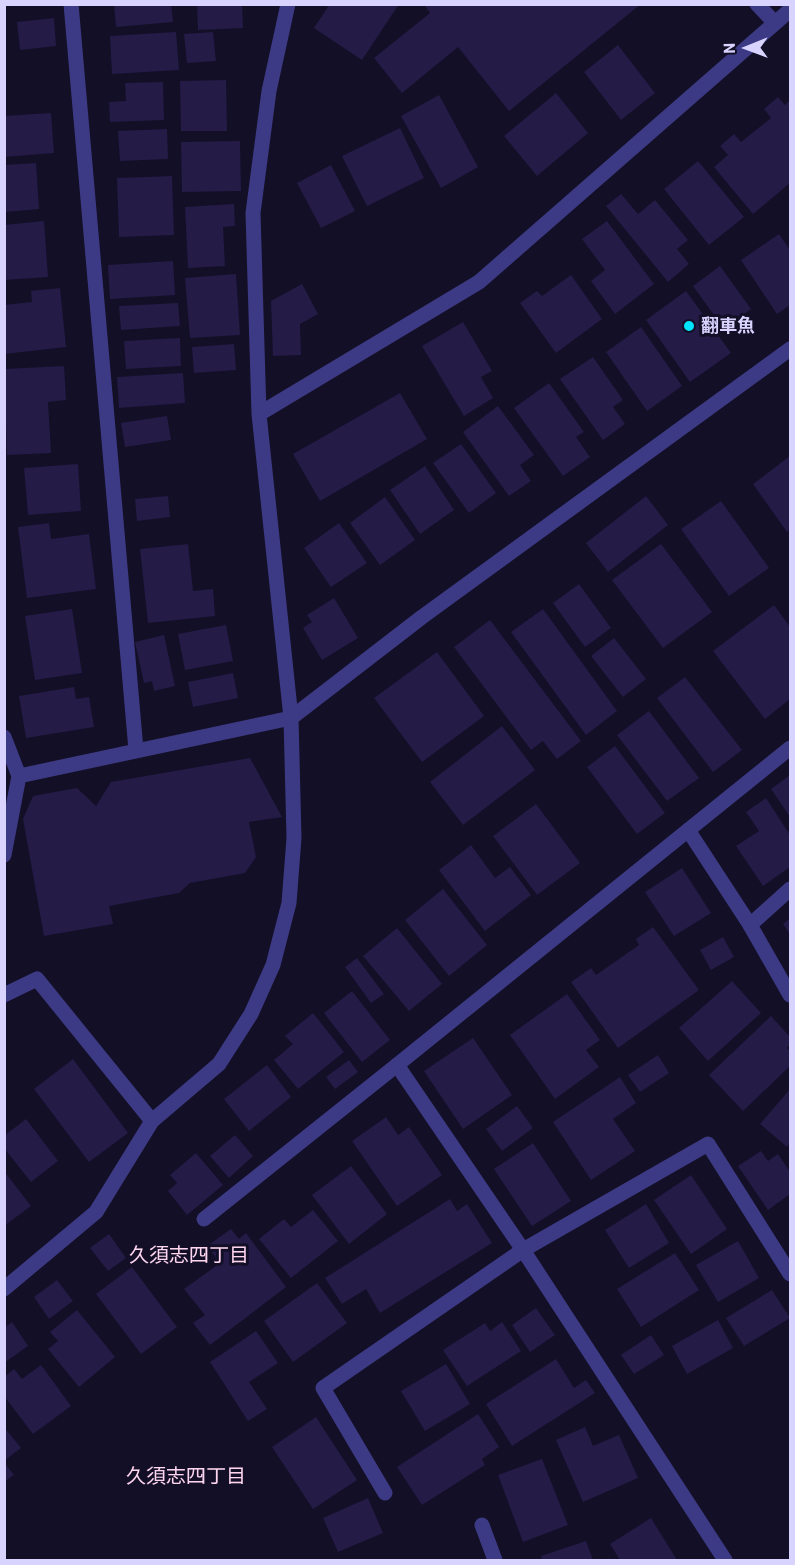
<!DOCTYPE html>
<html>
<head>
<meta charset="utf-8">
<style>
	body { margin:0 }
	#map { position:relative; width:795px; height:1565px; overflow:hidden; background:#130f26; font-family:Barlow,sans-serif }
	canvas { display:block }
	.frame { position:absolute; inset:0; border:6px solid #d9d4ff; pointer-events:none }
	.north { position:absolute; left:717px; top:18px; width:60px; height:60px; -webkit-text-stroke:4px #130f26; paint-order:stroke; rotate:269deg; font-size:16px; font-weight:700; line-height:24px; text-align:center; color:#d9d4ff }
	.north::after { content:''; display:block; margin:auto; width:21px; height:27px; background:#d9d4ff; clip-path:polygon(50% 0,100% 100%,50% 72%,0 100%) }
</style>
</head>
<body>
<div id="map">
<canvas width="795" height="1565"></canvas>
<div class="frame"></div>
<div class="north">N</div>
</div>
<script>
const ctx = document.querySelector('canvas').getContext('2d');
ctx.lineJoin = 'round';
function fillPath(path, color) { ctx.fillStyle = color; ctx.fill(path, 'evenodd'); }
const toPath = rows => new Path2D(rows.map(r => 'M' + r).join(''));
function trace(path, color, width, dash) { ctx.strokeStyle = color; ctx.lineWidth = width; ctx.lineCap = dash ? 'butt' : 'round'; ctx.setLineDash(dash || []); ctx.stroke(path); }
function write(font, color, halo, rows, align = 'center') {
  ctx.font = font + ' Barlow,"Noto Sans JP",sans-serif'; ctx.lineWidth = 6; ctx.setLineDash([]); ctx.textBaseline = 'middle'; ctx.strokeStyle = halo; ctx.fillStyle = color; for (const [text, x, y, turn = 0] of rows) {
    ctx.save(); ctx.translate(x, y); ctx.rotate((+turn || 0) * Math.PI / 180); ctx.textAlign = isNaN(turn) ? turn : align; if (halo) ctx.strokeText(text, 0, 0); ctx.fillText(text, 0, 0); ctx.restore();
  }
}
fillPath(toPath([
	[114,4,171,4,173,22,116,27],
	[197,4,242,4,243,28,198,30],
	[325,4,399,4,362,60,314,28,328,7],
	[424,4,641,4,509,111,458,47,402,93,374,58,430,13],
	[54,18,56,46,20,50,17,22],
	[176,32,179,70,112,74,110,36],
	[213,32,216,61,187,63,184,34],
	[618,45,655,93,621,120,584,72],
	[226,80,227,131,181,131,180,81],
	[163,82,164,120,110,122,109,102,126,101,125,83],
	[556,93,588,133,537,176,504,136],
	[439,95,478,167,441,188,401,116],
	[778,97,785,105,790,100,790,183,753,214,714,167,728,155,720,146,734,134,741,142,771,118,764,109],
	[51,113,54,153,4,157,4,116],
	[400,128,424,178,367,206,342,156],
	[167,129,168,159,120,161,118,131],
	[240,141,241,191,182,192,181,142],
	[698,161,744,217,709,245,664,189],
	[36,163,39,209,4,212,4,165],
	[331,165,355,211,321,228,297,183],
	[172,176,174,235,119,237,117,178],
	[621,194,638,214,655,200,688,240,677,249,689,264,668,282,606,206],
	[234,204,235,226,223,227,225,266,188,268,185,207],
	[44,221,48,277,4,280,4,225],
	[607,221,654,284,615,314,591,281,605,270,582,239],
	[779,234,790,250,790,305,777,314,741,260],
	[173,261,175,295,110,299,108,265],
	[720,266,751,309,724,329,693,286],
	[236,274,240,335,190,338,185,278],
	[571,275,602,319,556,353,520,303,537,291,542,296],
	[302,284,318,314,300,324,301,355,273,356,271,301],
	[60,288,66,347,4,354,4,305,32,302,31,291],
	[686,291,731,353,690,382,646,320],
	[178,303,180,326,121,330,119,306],
	[463,322,492,371,481,377,493,398,464,416,422,346],
	[641,327,682,386,647,411,606,352],
	[180,338,181,366,126,369,124,341],
	[234,344,236,370,194,373,192,347],
	[593,357,623,400,613,407,625,424,603,440,560,379],
	[64,366,66,400,48,402,51,453,7,455,4,369],
	[183,373,185,403,119,408,117,377],
	[549,383,584,432,576,437,590,457,563,476,514,408],
	[400,393,427,439,320,501,293,454],
	[498,406,534,455,520,465,531,481,509,496,463,432],
	[167,416,171,440,125,447,121,423],
	[461,444,496,493,469,513,433,463],
	[790,456,790,529,787,532,753,484],
	[78,464,81,511,28,515,24,468],
	[425,466,454,510,420,534,390,490],
	[168,496,170,517,137,521,135,499],
	[646,496,668,525,608,572,586,543],
	[385,497,415,540,380,565,350,523],
	[721,501,769,568,729,596,681,529],
	[49,523,51,539,89,534,96,589,27,598,18,527],
	[339,523,367,563,331,587,304,548],
	[188,544,193,591,213,589,215,616,148,623,140,549],
	[661,544,712,612,663,648,612,580],
	[579,584,611,628,585,647,553,603],
	[334,598,358,638,322,660,303,628,312,622,307,615],
	[774,605,790,627,790,699,765,719,713,651],
	[72,609,82,673,35,680,25,616],
	[543,609,617,711,586,735,511,632],
	[490,620,581,741,557,759,543,741,531,750,454,647],
	[226,625,233,661,185,670,178,634],
	[164,635,175,686,154,691,152,681,144,683,135,642],
	[614,638,646,679,623,697,591,656],
	[437,652,484,716,422,762,374,698],
	[233,673,238,698,193,707,188,682],
	[685,677,742,750,713,772,657,698],
	[74,687,76,699,89,697,94,727,26,738,19,696],
	[649,711,699,778,667,801,617,735],
	[502,726,535,770,463,825,430,782],
	[615,746,665,813,637,834,587,767],
	[250,758,282,817,249,822,256,857,245,873,190,883,179,893,109,906,113,924,44,936,23,819,33,796,77,788,96,806,111,782],
	[790,775,790,817,771,789],
	[766,798,790,835,790,867,763,886,736,846,759,831,746,812],
	[536,804,580,863,537,895,493,836],
	[471,845,495,878,510,867,531,895,485,931,439,870],
	[682,868,711,913,674,936,645,892],
	[443,889,487,945,449,976,405,920],
	[790,918,790,934,783,924],
	[653,927,699,990,618,1048,571,982,591,968,596,975,639,945,636,939],
	[397,928,442,984,409,1011,363,956],
	[723,937,734,957,711,970,700,950],
	[357,958,384,994,371,1003,345,967],
	[732,981,761,1013,708,1061,679,1028],
	[352,991,390,1040,362,1062,324,1013],
	[567,994,600,1040,586,1050,599,1067,555,1099,510,1035],
	[313,1013,344,1052,298,1089,274,1060,293,1044,285,1036],
	[771,1016,790,1037,790,1044,787,1048,790,1051,790,1066,743,1111,709,1075],
	[473,1038,512,1095,463,1129,424,1071],
	[658,1055,669,1073,640,1092,628,1075],
	[73,1059,128,1133,89,1162,34,1089],
	[349,1060,358,1072,335,1089,326,1077],
	[267,1065,291,1097,249,1131,224,1099],
	[620,1077,636,1103,613,1119,635,1151,591,1180,553,1122],
	[790,1089,790,1142,787,1147,760,1124],
	[517,1106,533,1128,502,1151,486,1129],
	[386,1117,398,1135,409,1127,442,1175,397,1206,352,1141],
	[26,1119,58,1161,31,1182,4,1148,4,1136],
	[235,1135,253,1156,229,1178,210,1156],
	[533,1143,571,1201,532,1226,494,1169],
	[761,1151,768,1161,778,1154,790,1172,790,1194,768,1210,738,1166],
	[196,1153,223,1185,187,1215,168,1191,177,1183,170,1175],
	[351,1166,387,1214,349,1244,312,1195],
	[4,1171,31,1206,4,1226],
	[691,1175,727,1229,691,1254,654,1200],
	[450,1199,457,1211,467,1204,492,1243,380,1313,366,1289,342,1304,325,1278],
	[646,1204,669,1243,629,1268,605,1230],
	[313,1210,338,1241,291,1278,259,1239,284,1219,291,1227],
	[231,1229,239,1239,246,1233,286,1287,210,1345,193,1323,205,1315,184,1289,220,1263,207,1246],
	[109,1234,126,1258,108,1271,90,1248],
	[738,1241,759,1278,718,1302,696,1265],
	[675,1253,699,1290,641,1327,617,1289],
	[132,1267,177,1327,141,1354,96,1294],
	[57,1280,73,1301,49,1319,34,1297],
	[317,1283,347,1323,293,1362,264,1321],
	[772,1290,790,1318,744,1346,726,1318],
	[536,1308,555,1335,530,1352,512,1325],
	[77,1310,115,1357,79,1387,48,1349,58,1341,50,1332],
	[718,1320,733,1348,687,1374,672,1346],
	[12,1322,28,1346,4,1363,4,1328],
	[502,1322,521,1351,467,1386,443,1350,485,1323,490,1331],
	[256,1331,278,1363,249,1382,267,1409,248,1421,210,1362],
	[651,1335,664,1355,634,1374,621,1355],
	[556,1359,574,1388,586,1380,595,1393,512,1446,486,1404],
	[446,1364,470,1404,425,1431,401,1391],
	[41,1365,71,1406,33,1434,4,1396,4,1377,14,1369,22,1379],
	[478,1414,499,1447,482,1459,485,1465,422,1505,397,1467],
	[316,1417,357,1480,313,1509,272,1447],
	[4,1427,21,1448,4,1461],
	[585,1427,593,1446,619,1435,638,1478,583,1502,556,1440],
	[542,1459,568,1525,523,1542,498,1475],
	[4,1462,14,1475,4,1482],
	[368,1498,383,1533,338,1552,323,1518],
	[651,1518,677,1560,620,1560,610,1544],
	[586,1541,593,1560,542,1560,541,1556]
]), '#241b47');
trace(toPath([
	[757,4,775,23],
	[750,925,790,889],
	[204,1219,397,1065],
	[385,1493,323,1388,523,1250,708,1144,790,1274],
	[482,1525,495,1560]
]), '#3d3a85', 15);
trace(toPath([
	[71,4,136,750],
	[259,414,479,282,790,10],
	[4,737,19,776,4,855],
	[19,776,291,718,422,617,790,349],
	[688,830,750,925,790,995],
	[4,995,37,979,152,1121],
	[4,1289,96,1212,152,1121,219,1064,251,1014,273,965,289,903,294,838,291,718,259,414,253,213,269,91,288,4],
	[725,1560,523,1250,397,1065,790,748]
]), '#3d3a85', 15);
for (const [x, y, r, color] of [
	[689,326,6,"#00e5ff"]
]) { const dot = new Path2D(); dot.arc(x, y, r, 0, 2 * Math.PI); ctx.fillStyle = color; ctx.fill(dot); trace(dot, '#130f26', 2); }
write('bold 18px', '#d9d4ff', '#130f26', [
	["翻車魚",701,326]
], 'left');
write('20px', '#ffd6f0', '#130f26', [
	["久須志四丁目",189,1255],
	["久須志四丁目",186,1476]
]);
</script>
</body>
</html>
